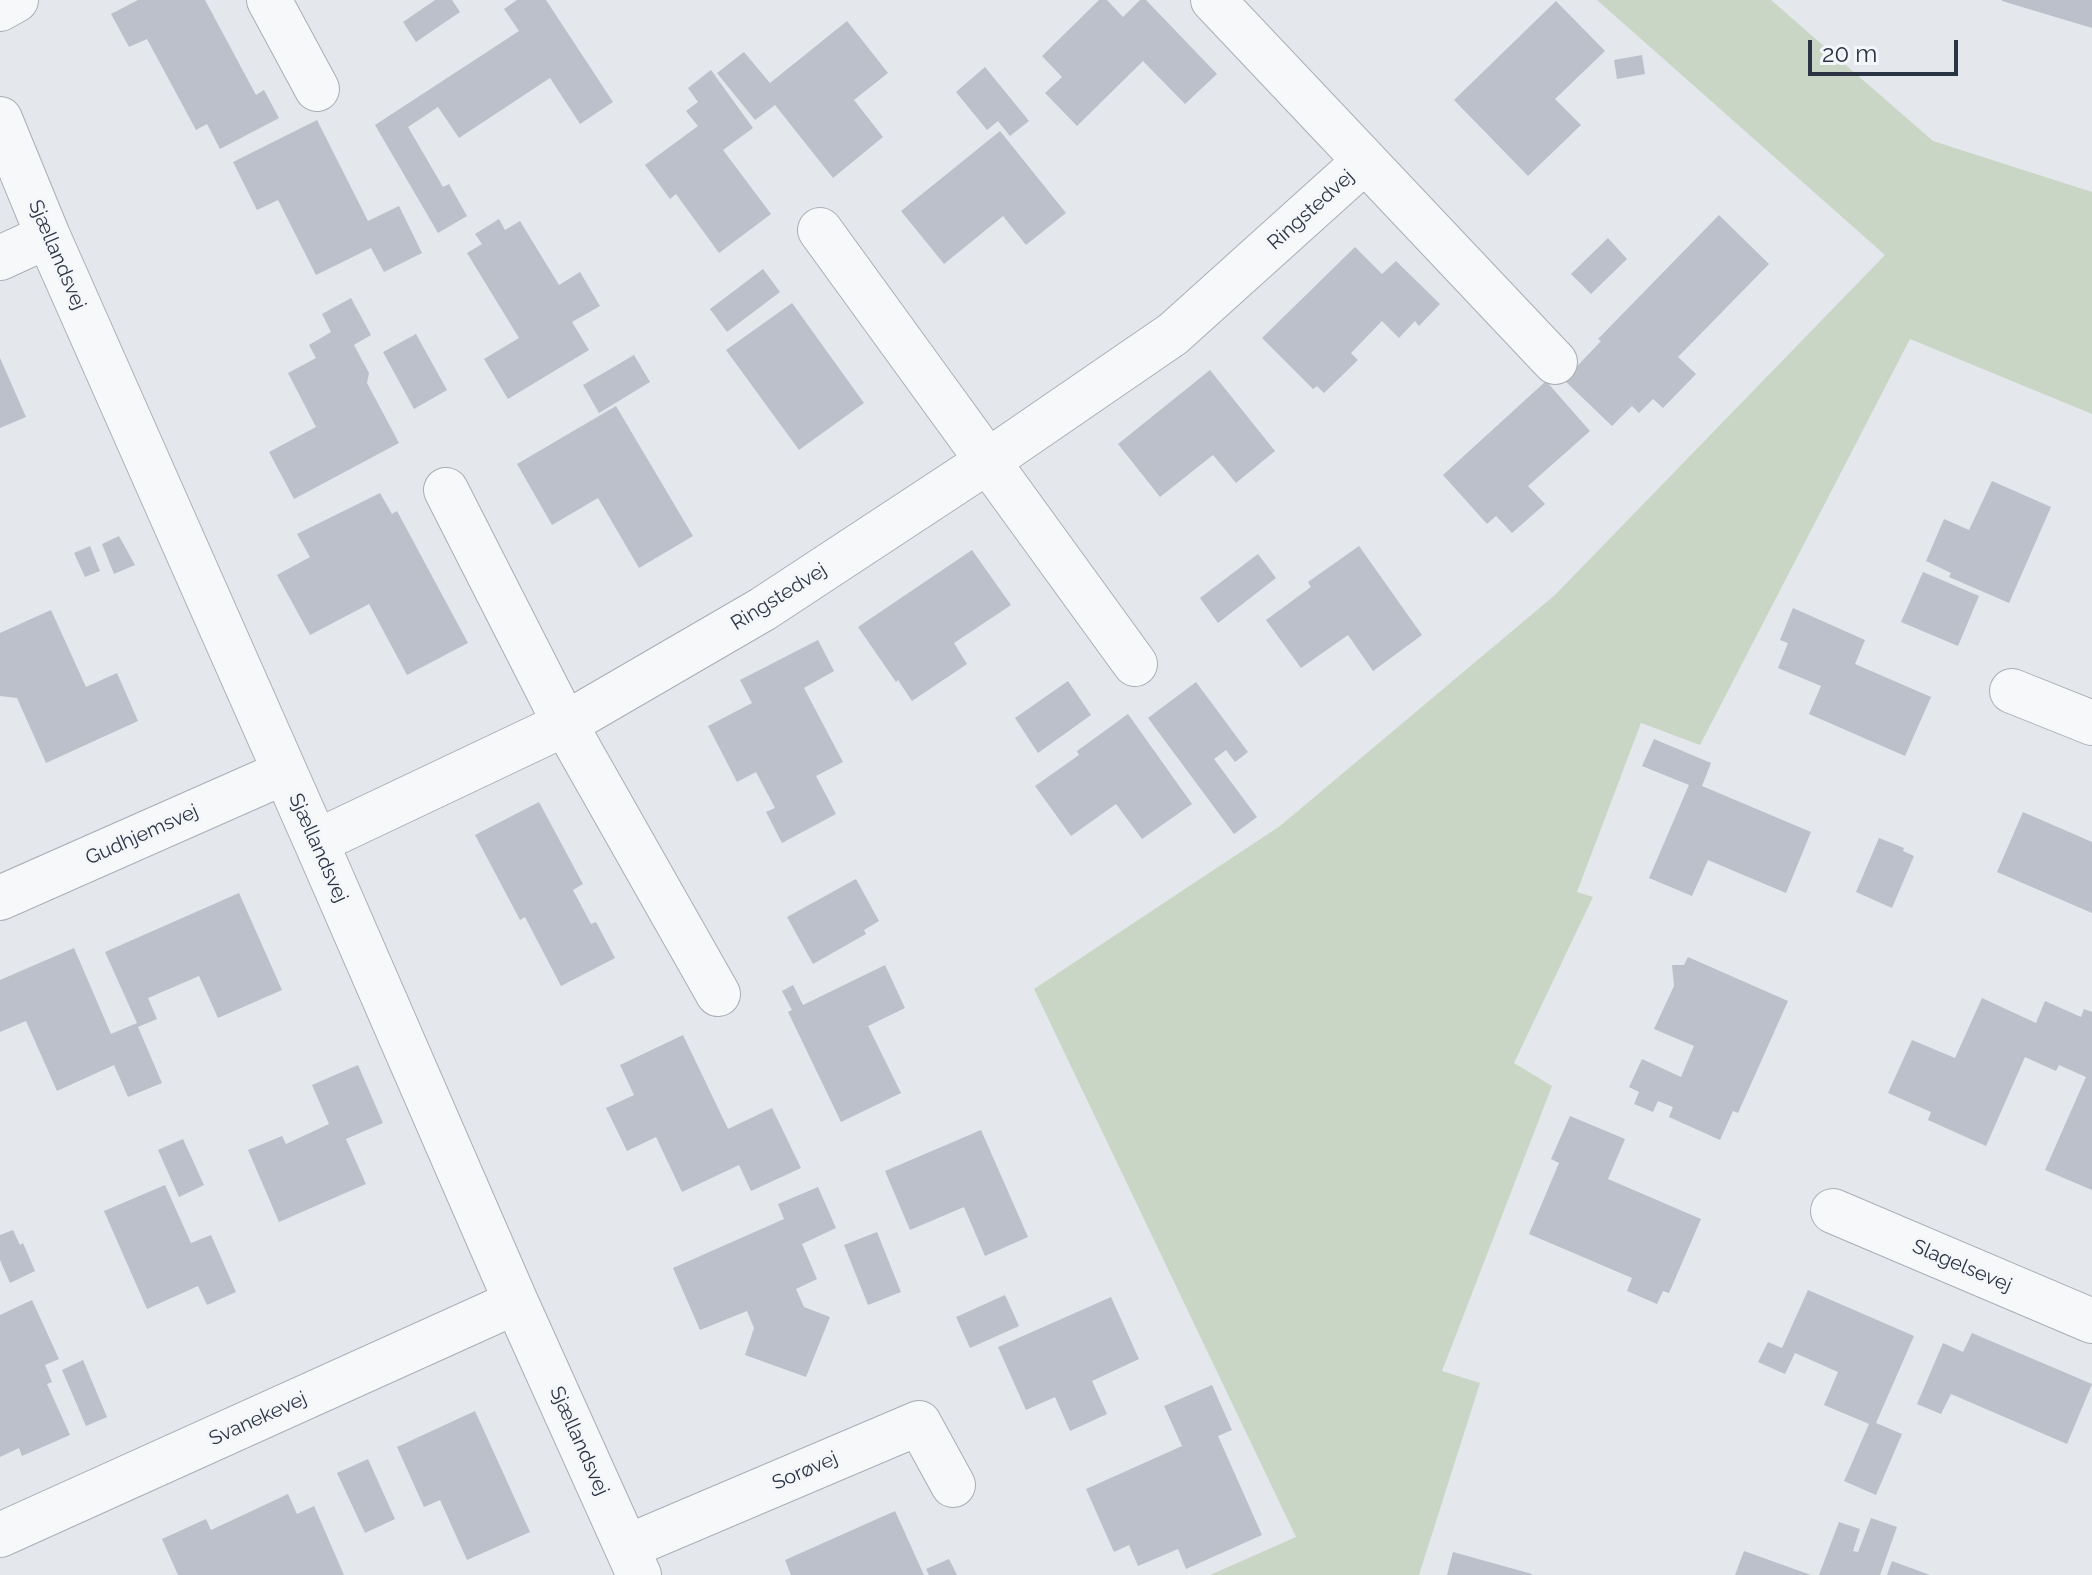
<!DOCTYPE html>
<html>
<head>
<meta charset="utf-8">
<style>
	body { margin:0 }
	#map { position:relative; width:2092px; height:1575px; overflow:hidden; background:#e4e7ec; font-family:Raleway,sans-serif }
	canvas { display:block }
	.scale { position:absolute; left:1808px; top:40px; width:150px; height:36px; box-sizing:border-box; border:4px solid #2b3445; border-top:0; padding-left:10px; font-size:24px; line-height:28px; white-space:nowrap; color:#2b3445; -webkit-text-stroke:6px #f4f6f9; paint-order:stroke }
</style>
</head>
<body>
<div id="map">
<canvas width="2092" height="1575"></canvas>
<div class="scale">20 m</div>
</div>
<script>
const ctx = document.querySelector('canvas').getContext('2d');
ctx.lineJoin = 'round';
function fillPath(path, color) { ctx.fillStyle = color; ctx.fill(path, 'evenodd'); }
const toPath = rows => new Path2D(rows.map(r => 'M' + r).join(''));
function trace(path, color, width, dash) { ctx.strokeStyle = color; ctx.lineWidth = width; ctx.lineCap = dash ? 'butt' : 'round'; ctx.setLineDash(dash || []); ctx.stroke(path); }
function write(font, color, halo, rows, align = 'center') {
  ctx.font = font + ' Raleway,sans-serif'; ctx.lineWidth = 6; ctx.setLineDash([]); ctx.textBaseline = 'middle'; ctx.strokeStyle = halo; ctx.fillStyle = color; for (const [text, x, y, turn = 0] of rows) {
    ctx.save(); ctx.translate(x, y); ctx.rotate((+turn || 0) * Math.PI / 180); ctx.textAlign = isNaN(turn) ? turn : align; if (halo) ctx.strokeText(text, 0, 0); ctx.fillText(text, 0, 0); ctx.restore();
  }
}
fillPath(toPath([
	[1597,0,1771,0,1933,141,2092,192,2092,414,1910,339,1700,745,1641,723,1577,892,1593,897,1514,1063,1552,1086,1442,1371,1480,1383,1419,1575,1210,1575,1296,1537,1034,989,1280,826,1555,595,1885,255]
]), '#c9d6c5');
fillPath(toPath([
	[138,0,205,0,256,95,264,90,279,118,220,149,207,124,196,130,147,39,129,47,111,14],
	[435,0,452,0,460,12,416,42,403,22],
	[517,0,546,0,613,102,580,124,550,78,459,138,438,107,408,127,443,187,449,184,467,216,438,233,375,125,519,31,504,9],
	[1099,0,1107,0,1123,17,1140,0,1146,0,1217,74,1185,104,1143,61,1077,126,1045,93,1062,77,1042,56],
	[2002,0,2092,0,2092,28,2002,1],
	[1556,1,1605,51,1555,99,1581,125,1528,176,1454,100],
	[847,21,888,73,854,100,883,137,833,178,775,105,755,120,717,73,744,52,770,83],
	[1642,55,1645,74,1617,79,1614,60],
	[985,67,1029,121,1010,136,998,121,987,130,956,92],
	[711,70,753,128,723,150,771,214,719,253,676,194,670,199,645,165,698,126,686,111,698,102,688,88],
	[317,120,368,221,399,206,422,253,384,272,371,248,316,275,278,200,257,210,233,162],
	[1000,131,1066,213,1026,245,1003,216,944,264,901,211],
	[1719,215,1769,264,1678,357,1696,374,1663,408,1653,399,1639,413,1632,406,1612,426,1564,380,1601,341,1598,339],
	[499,219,505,230,520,221,559,285,580,272,600,306,572,322,589,350,508,399,484,359,519,338,467,253,482,244,475,234],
	[1608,238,1627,259,1591,294,1571,274],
	[1355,247,1382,274,1396,261,1440,304,1419,326,1415,321,1399,338,1382,321,1351,353,1358,360,1324,393,1317,386,1313,389,1262,338],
	[763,269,780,292,727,332,710,309],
	[351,298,371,335,354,345,369,373,367,383,399,443,294,499,269,452,316,427,288,373,316,358,309,345,331,332,322,314],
	[792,303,864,403,799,450,726,350],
	[416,334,447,390,414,409,383,352],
	[634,355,650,382,599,413,583,385],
	[0,358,26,417,0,428],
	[1210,370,1275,451,1236,483,1213,455,1160,497,1118,444],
	[1546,381,1590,431,1528,486,1545,504,1512,533,1496,516,1487,524,1443,475],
	[616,406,693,536,639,568,598,498,552,525,517,464],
	[1992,481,2051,507,2009,603,1949,577,1951,573,1926,561,1944,519,1969,530],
	[380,493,392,514,397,511,468,643,407,675,369,604,310,635,277,575,310,557,297,534],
	[119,536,135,565,114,574,102,544],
	[90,546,100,571,85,577,74,553],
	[1359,546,1422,635,1373,671,1348,635,1301,668,1266,620,1311,587,1308,582],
	[972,550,1011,605,954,643,967,664,912,701,898,680,896,682,858,627],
	[1258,554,1276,578,1218,623,1200,598],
	[1923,572,1979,596,1958,646,1901,622],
	[1793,608,1865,640,1855,664,1931,697,1905,756,1809,714,1821,686,1778,668,1788,643,1780,640],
	[51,610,86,687,117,673,138,721,46,763,17,698,0,696,0,633],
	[818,640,834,671,804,688,843,762,816,776,836,814,782,843,766,812,775,808,756,772,737,782,708,726,752,703,740,680],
	[1068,681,1091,715,1038,753,1015,718],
	[1196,682,1248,752,1235,762,1226,750,1214,759,1257,817,1234,834,1148,718],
	[1128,714,1192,804,1142,839,1116,804,1071,836,1035,786,1079,755,1077,751],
	[1654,739,1711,763,1702,786,1811,832,1786,893,1708,860,1692,896,1649,878,1689,785,1642,766],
	[539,802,583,884,573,890,591,924,596,922,615,958,561,986,525,917,520,920,475,835],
	[2023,812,2092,842,2092,913,1997,872],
	[1879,838,1904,848,1903,851,1914,856,1892,908,1856,892],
	[856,879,879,921,864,930,866,934,813,964,787,917],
	[239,893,282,990,218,1018,199,976,148,998,157,1019,138,1027,162,1083,128,1097,114,1065,57,1091,26,1021,0,1032,0,980,74,948,111,1034,137,1023,105,952],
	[1688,957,1788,1001,1738,1113,1733,1111,1720,1140,1669,1117,1673,1107,1658,1101,1653,1112,1634,1104,1639,1092,1629,1087,1642,1059,1681,1077,1694,1046,1654,1029,1674,986,1672,965,1684,965],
	[885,965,905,1008,868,1026,901,1093,841,1122,788,1012,792,1010,782,991,793,985,803,1005],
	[1982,998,2036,1023,2045,1001,2081,1017,2084,1009,2092,1012,2092,1190,2045,1170,2086,1077,2059,1065,2056,1071,2025,1057,1986,1146,1928,1120,1931,1112,1888,1093,1912,1040,1955,1058],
	[683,1035,728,1129,772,1108,801,1168,751,1191,739,1165,682,1192,656,1137,627,1151,606,1108,634,1095,620,1065],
	[358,1065,383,1123,346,1139,366,1184,279,1222,248,1150,282,1136,286,1144,329,1124,312,1085],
	[1570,1116,1625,1139,1608,1179,1701,1219,1669,1293,1663,1291,1657,1304,1627,1291,1632,1278,1529,1234,1559,1163,1551,1159],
	[981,1130,1028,1237,985,1256,964,1207,910,1230,885,1171],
	[183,1139,204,1185,179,1197,158,1150],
	[165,1185,191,1243,211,1235,236,1292,207,1305,198,1286,147,1309,104,1211],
	[818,1187,836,1228,802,1244,817,1279,796,1289,804,1307,830,1317,806,1377,745,1355,754,1328,747,1311,700,1330,673,1268,784,1219,778,1204],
	[13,1230,20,1245,23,1243,35,1271,10,1283,0,1260,0,1235],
	[877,1232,901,1292,868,1305,844,1245],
	[1808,1290,1914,1336,1876,1423,1902,1434,1876,1495,1844,1481,1869,1424,1824,1405,1838,1372,1795,1353,1785,1374,1758,1362,1768,1342,1782,1348],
	[1005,1295,1019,1326,970,1348,956,1317],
	[1111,1297,1139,1359,1092,1381,1107,1414,1070,1431,1055,1397,1026,1410,998,1347],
	[32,1300,59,1359,45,1365,52,1382,47,1384,70,1435,22,1456,19,1448,0,1457,0,1315],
	[1972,1333,2092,1384,2067,1444,1951,1394,1941,1414,1917,1404,1943,1343,1963,1352],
	[83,1360,107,1417,86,1426,62,1370],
	[1212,1385,1232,1430,1218,1436,1262,1535,1186,1569,1178,1549,1138,1566,1129,1545,1114,1552,1086,1489,1182,1446,1164,1406],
	[475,1411,530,1532,467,1560,440,1500,424,1507,397,1447],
	[368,1459,395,1519,365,1533,337,1473],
	[288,1494,297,1514,314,1506,344,1575,178,1575,162,1539,206,1519,211,1530],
	[895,1511,924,1575,791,1575,785,1560],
	[1871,1518,1897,1527,1880,1575,1819,1575,1839,1522,1860,1529,1853,1551,1858,1552],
	[1744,1551,1811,1575,1735,1575],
	[1453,1552,1532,1574,1532,1575,1447,1575],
	[949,1559,957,1575,929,1575,926,1569],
	[1892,1561,1930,1575,1887,1575]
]), '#bbc0ca');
const street = toPath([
	[269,0,317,89],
	[1213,0,1555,362],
	[0,9,16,0],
	[0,119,48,236,316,842,516,1302,639,1575],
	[820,230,1135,664],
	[0,258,48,236],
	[446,490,565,724,718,994],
	[2012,691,2092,723],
	[316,842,565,724,763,609,988,461,1173,334,1365,161],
	[0,898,285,772],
	[1833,1211,2092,1321],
	[0,1535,516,1302],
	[627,1547,919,1423,953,1485]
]);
trace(street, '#a9aeb7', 46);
trace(street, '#f7f8fa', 44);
write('20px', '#2b3445', '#f4f6f9', [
	["Ringstedvej",1311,210,-42],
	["Sjællandsvej",57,255,67],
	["Ringstedvej",779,597,-32],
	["Gudhjemsvej",142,835,-24],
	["Sjællandsvej",318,848,66],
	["Slagelsevej",1962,1266,23],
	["Svanekevej",258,1419,-24],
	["Sjællandsvej",579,1441,66],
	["Sorøvej",805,1471,-23]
]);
</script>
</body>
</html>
